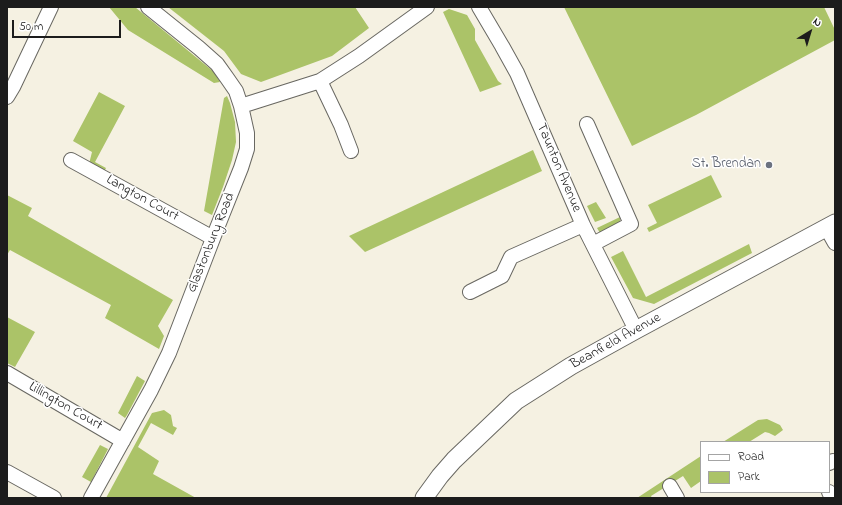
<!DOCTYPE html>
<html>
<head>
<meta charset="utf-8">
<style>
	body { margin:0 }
	#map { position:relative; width:842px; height:505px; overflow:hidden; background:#f5f1e2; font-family:"Indie Flower",sans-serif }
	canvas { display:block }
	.frame { position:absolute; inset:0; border:8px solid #1c1c1c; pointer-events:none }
	.legend { position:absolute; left:700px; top:441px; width:130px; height:52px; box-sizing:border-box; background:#fff; border:1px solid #a4a4a4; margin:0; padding:5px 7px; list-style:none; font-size:12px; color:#1c1c1c }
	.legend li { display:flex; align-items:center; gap:8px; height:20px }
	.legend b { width:20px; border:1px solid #a4a4a4 }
	.north { position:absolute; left:790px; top:12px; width:40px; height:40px; -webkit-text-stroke:3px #fff; paint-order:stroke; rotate:38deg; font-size:11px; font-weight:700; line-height:16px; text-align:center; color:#1c1c1c }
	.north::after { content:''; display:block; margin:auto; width:14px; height:18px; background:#1c1c1c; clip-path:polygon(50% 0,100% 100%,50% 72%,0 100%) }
	.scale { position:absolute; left:12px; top:20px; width:109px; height:18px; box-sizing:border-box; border:2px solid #1c1c1c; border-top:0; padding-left:5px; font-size:12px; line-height:14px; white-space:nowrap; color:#1c1c1c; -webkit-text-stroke:3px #fff; paint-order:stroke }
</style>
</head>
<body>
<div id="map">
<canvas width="842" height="505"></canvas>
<div class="frame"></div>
<ul class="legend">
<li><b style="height:5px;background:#fff"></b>Road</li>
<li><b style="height:11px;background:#abc368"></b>Park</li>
</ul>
<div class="north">N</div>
<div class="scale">50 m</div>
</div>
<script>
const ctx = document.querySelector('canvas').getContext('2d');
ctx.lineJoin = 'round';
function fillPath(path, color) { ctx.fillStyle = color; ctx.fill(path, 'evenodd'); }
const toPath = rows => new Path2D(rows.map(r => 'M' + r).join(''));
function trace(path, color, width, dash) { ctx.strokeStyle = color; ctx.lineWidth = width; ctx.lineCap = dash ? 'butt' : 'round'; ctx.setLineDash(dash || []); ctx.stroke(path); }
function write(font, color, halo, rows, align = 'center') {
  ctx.font = font + ' "Indie Flower",sans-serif'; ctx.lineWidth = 3; ctx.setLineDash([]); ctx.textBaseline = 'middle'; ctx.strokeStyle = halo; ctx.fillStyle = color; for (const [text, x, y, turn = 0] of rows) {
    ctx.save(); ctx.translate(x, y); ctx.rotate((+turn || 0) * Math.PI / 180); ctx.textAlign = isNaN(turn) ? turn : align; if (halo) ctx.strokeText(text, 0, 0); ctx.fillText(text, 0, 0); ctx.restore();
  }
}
fillPath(toPath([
	[109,7,135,7,214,72,220,82,214,83,128,30],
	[168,7,355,7,369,28,332,56,261,82,241,74,224,51],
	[564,7,824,7,835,30,835,40,696,115,632,146],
	[449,9,467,15,475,29,475,40,498,81,502,84,480,92,443,12],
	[99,92,125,106,95,162,106,168,103,174,89,164,92,152,73,141],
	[227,96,230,103,235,122,236,142,232,160,223,187,212,215,204,211,224,98],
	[533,150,542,171,365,252,349,236],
	[711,175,722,197,649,232,647,228,657,223,648,205],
	[7,195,32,208,28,216,173,300,158,326,164,336,159,349,105,318,111,305,10,250,7,255],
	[596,202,606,218,595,222,587,206],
	[620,217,620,223,600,233,597,228],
	[749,244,752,253,654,304,633,298,611,257,623,251,646,297],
	[7,317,35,332,15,367,7,363],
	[137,376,145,381,127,415,125,418,118,413],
	[164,410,171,415,173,426,177,428,173,435,151,423,138,447,159,461,153,474,196,498,106,498,152,413],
	[767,419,780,425,783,430,775,436,769,433,765,432,749,442,723,442,758,420],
	[100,445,108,449,91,482,82,477],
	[701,456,701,481,691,488,683,476,651,496,652,498,637,498]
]), '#abc368');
const minor = toPath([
	[479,7,502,46,517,73,583,225,636,330],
	[320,81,341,125,351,151],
	[7,97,13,87,51,7],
	[241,106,320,81,359,56,427,7],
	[587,124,631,224,593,244],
	[71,160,213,238],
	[826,227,835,243],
	[470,292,502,276,511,257,583,225],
	[7,373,123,441],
	[829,463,833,461],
	[7,472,54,498],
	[670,486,677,498],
	[829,492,832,498],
	[91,498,151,390,169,353,217,228,241,168,247,149,247,133,241,106,236,91,227,78,217,64,199,48,148,7]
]);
const tertiary = toPath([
	[424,498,440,476,454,460,516,401,571,366,636,330,835,223]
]);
trace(minor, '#686761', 16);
trace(tertiary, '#686761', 19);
trace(minor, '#fff', 14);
trace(tertiary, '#fff', 17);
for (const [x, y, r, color] of [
	[769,165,4,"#6b7280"]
]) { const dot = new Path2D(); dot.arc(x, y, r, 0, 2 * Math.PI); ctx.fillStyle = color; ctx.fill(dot); trace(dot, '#fff', 1.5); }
write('14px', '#5b616d', '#fff', [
	["St. Brendan",761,165]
], 'right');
write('14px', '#1c1c1c', '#fff', [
	["Taunton Avenue",558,168,67],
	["Langton Court",142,199,29],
	["Glastonbury Road",212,243,-68],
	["Beanfield Avenue",616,342,-29],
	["Lillington Court",65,407,30]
]);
</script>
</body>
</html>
